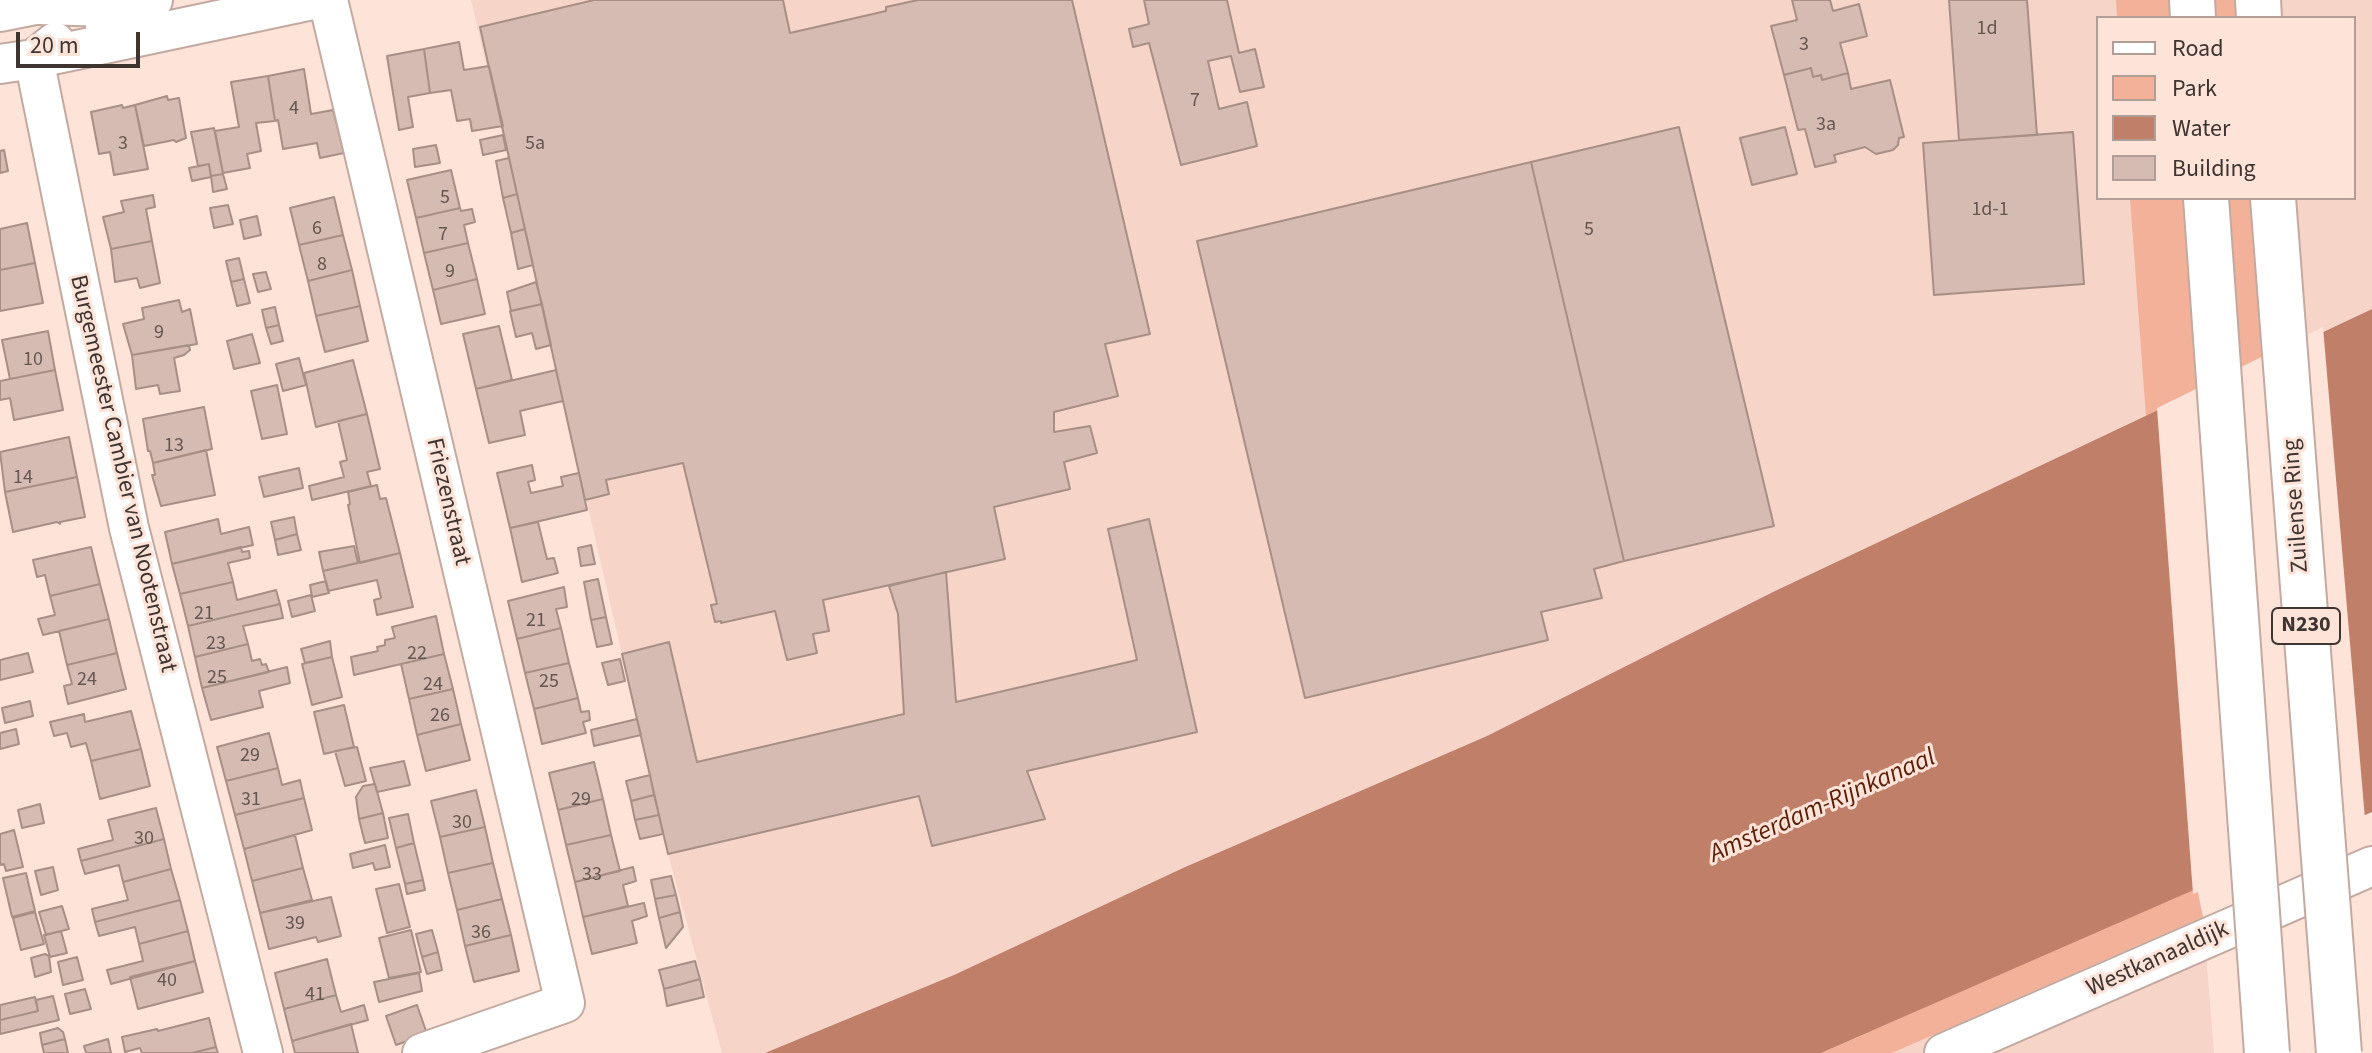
<!DOCTYPE html>
<html>
<head>
<meta charset="utf-8">
<style>
	body { margin:0 }
	#map { position:relative; width:2372px; height:1053px; overflow:hidden; background:#fee3d9; font-family:"Source Sans 3",sans-serif }
	canvas { display:block }
	.legend { position:absolute; left:2096px; top:16px; width:260px; height:184px; box-sizing:border-box; background:#fee3d9; border:2px solid #b19d95; margin:0; padding:10px 14px; list-style:none; font-size:24px; color:#3e3430 }
	.legend li { display:flex; align-items:center; gap:16px; height:40px }
	.legend b { width:40px; border:2px solid #b19d95 }
	.scale { position:absolute; left:16px; top:32px; width:124px; height:36px; box-sizing:border-box; border:4px solid #3e3430; border-top:0; padding-left:10px; font-size:24px; line-height:28px; white-space:nowrap; color:#3e3430; -webkit-text-stroke:6px #fee3d9; paint-order:stroke }
</style>
</head>
<body>
<div id="map">
<canvas width="2372" height="1053"></canvas>
<ul class="legend">
<li><b style="height:10px;background:#fff"></b>Road</li>
<li><b style="height:22px;background:#f3b19a"></b>Park</li>
<li><b style="height:22px;background:#bf7f68"></b>Water</li>
<li><b style="height:22px;background:#d5bbb2"></b>Building</li>
</ul>
<div class="scale">20 m</div>
</div>
<script>
const ctx = document.querySelector('canvas').getContext('2d');
ctx.lineJoin = 'round';
function fillPath(path, color) { ctx.fillStyle = color; ctx.fill(path, 'evenodd'); }
const toPath = rows => new Path2D(rows.map(r => 'M' + r).join(''));
function trace(path, color, width, dash) { ctx.strokeStyle = color; ctx.lineWidth = width; ctx.lineCap = dash ? 'butt' : 'round'; ctx.setLineDash(dash || []); ctx.stroke(path); }
function write(font, color, halo, rows, align = 'center') {
  ctx.font = font + ' "Source Sans 3",sans-serif'; ctx.lineWidth = 6; ctx.setLineDash([]); ctx.textBaseline = 'middle'; ctx.strokeStyle = halo; ctx.fillStyle = color; for (const [text, x, y, turn = 0] of rows) {
    ctx.save(); ctx.translate(x, y); ctx.rotate((+turn || 0) * Math.PI / 180); ctx.textAlign = isNaN(turn) ? turn : align; if (halo) ctx.strokeText(text, 0, 0); ctx.fillText(text, 0, 0); ctx.restore();
  }
}
fillPath(toPath([
	[471,0,2372,0,2372,309,1775,591,1487,736,1183,868,954,975,765,1053,722,1053,668,854],
	[2098,18,2354,18,2354,198,2098,198],
	[2203,917,2214,1053,1892,1053]
]), '#f6d4c8');
fillPath(toPath([
	[2116,0,2273,0,2274,18,2117,18],
	[2130,198,2288,198,2299,344,2146,417],
	[2197,888,2203,917,1892,1053,1821,1053]
]), '#f3b19a');
fillPath(toPath([
	[2372,309,2372,812,1821,1053,765,1053,954,975,1183,868,1487,736,1775,591]
]), '#bf7f68');
fillPath(toPath([
	[2323,327,2365,819,2193,894,2157,408]
]), '#fee3d9');
const building = toPath([
	[594,0,783,0,790,33,886,11,886,7,918,0,1072,0,1150,334,1105,344,1118,396,1054,412,1054,432,1090,426,1097,453,1064,462,1070,489,994,507,1005,559,823,600,829,631,813,634,817,653,787,660,775,611,721,623,721,621,715,622,711,605,717,604,683,463,606,480,609,494,585,500,480,27,594,0],
	[1144,0,1227,0,1239,53,1255,49,1264,87,1240,92,1231,56,1208,61,1219,109,1247,102,1257,146,1181,165,1149,43,1133,47,1129,29,1149,24,1144,0],
	[1792,0,1830,0,1833,11,1859,4,1867,36,1840,43,1848,73,1822,80,1821,75,1813,77,1811,68,1784,75,1771,26,1797,20,1792,0],
	[1949,0,2027,0,2037,135,1959,140,1949,0],
	[459,42,464,70,489,66,503,126,472,131,470,119,457,121,451,90,430,93,424,49,459,42],
	[424,49,430,93,408,97,413,127,399,130,387,56,424,49],
	[1811,68,1813,77,1821,75,1822,80,1848,73,1851,89,1890,80,1904,137,1899,138,1898,145,1893,150,1876,154,1865,147,1834,155,1836,162,1815,167,1805,129,1798,130,1784,75,1811,68],
	[304,69,311,114,333,110,344,153,320,158,317,143,283,149,278,120,275,121,268,76,304,69],
	[268,76,275,121,256,123,261,151,247,154,250,168,223,173,215,131,239,127,231,82,268,76],
	[167,96,168,100,179,98,186,138,176,142,174,140,144,146,135,105,167,96],
	[122,105,123,108,135,105,148,169,114,175,110,152,99,154,91,112,122,105],
	[1679,127,1774,526,1624,561,1531,162,1679,127],
	[1785,127,1797,174,1752,185,1740,138,1785,127],
	[214,128,223,174,211,176,209,164,198,166,191,132,214,128],
	[2073,132,2084,284,1934,295,1923,143,2073,132],
	[503,135,506,150,483,155,480,140,503,135],
	[436,145,440,163,415,167,413,149,436,145],
	[4,150,8,171,0,173,0,151,4,150],
	[509,158,517,194,503,198,496,161,509,158],
	[1531,162,1624,561,1594,569,1602,598,1541,612,1548,640,1305,698,1197,241,1531,162],
	[209,164,211,177,192,181,189,168,209,164],
	[451,170,460,208,416,218,407,180,451,170],
	[223,174,227,189,213,192,211,176,223,174],
	[517,194,525,229,511,233,503,198,517,194],
	[153,195,155,207,146,209,152,241,111,249,103,217,124,212,121,201,153,195],
	[334,197,343,235,299,245,290,208,334,197],
	[228,205,233,224,214,228,210,208,228,205],
	[460,208,461,211,472,209,475,222,464,225,468,243,424,253,416,218,460,208],
	[257,216,261,235,244,239,240,220,257,216],
	[27,223,35,263,0,270,0,229,27,223],
	[525,229,533,265,518,269,511,233,525,229],
	[343,235,352,270,308,281,299,245,343,235],
	[152,241,160,283,140,288,137,278,115,282,111,249,152,241],
	[468,243,477,279,433,290,424,253,468,243],
	[239,258,244,279,231,282,226,261,239,258],
	[35,263,43,303,0,311,0,270,35,263],
	[352,270,360,306,316,316,308,281,352,270],
	[266,272,271,289,258,292,253,274,266,272],
	[244,279,250,303,237,306,231,282,244,279],
	[477,279,485,314,441,324,433,290,477,279],
	[536,282,542,304,511,311,507,292,536,282],
	[179,300,182,312,190,309,197,344,132,355,123,324,144,319,142,308,179,300],
	[542,304,551,345,536,349,532,333,516,337,510,311,542,304],
	[360,306,368,341,325,352,316,316,360,306],
	[275,307,279,325,266,328,262,310,275,307],
	[279,325,283,341,271,344,266,328,279,325],
	[499,326,512,380,476,389,463,334,499,326],
	[48,331,55,370,10,379,2,340,48,331],
	[252,334,260,363,234,369,227,341,252,334],
	[189,345,190,350,184,355,174,358,180,391,160,394,158,385,136,389,132,355,189,345],
	[299,358,306,385,283,391,276,364,299,358],
	[353,360,367,414,316,427,304,373,353,360],
	[55,370,63,410,14,420,10,398,0,400,0,381,55,370],
	[556,370,563,401,520,411,525,435,489,443,476,389,556,370],
	[277,385,287,434,262,439,251,391,277,385],
	[204,407,212,449,153,463,150,451,148,451,143,419,204,407],
	[367,414,380,469,367,472,371,486,312,500,309,486,344,477,340,462,347,460,338,421,367,414],
	[69,437,77,477,5,492,0,452,69,437],
	[206,450,215,495,161,506,152,475,155,475,153,463,206,450],
	[532,465,535,480,528,482,531,493,563,486,561,477,579,473,587,510,510,528,497,473,532,465],
	[299,468,303,488,264,497,259,477,299,468],
	[77,477,85,517,60,522,60,524,57,522,13,532,5,492,77,477],
	[377,485,380,499,386,498,400,553,360,563,348,505,350,504,348,492,377,485],
	[294,517,297,534,275,540,271,522,294,517],
	[218,519,221,534,249,527,253,545,172,564,165,532,218,519],
	[1149,519,1197,732,1027,771,1045,819,932,846,919,796,668,854,622,654,669,642,697,762,904,714,898,614,889,586,946,572,956,702,1137,660,1108,529,1149,519],
	[538,522,547,559,554,558,558,573,522,582,510,528,538,522],
	[297,534,301,550,278,555,275,540,297,534],
	[591,545,595,564,581,566,578,548,591,545],
	[354,546,358,563,323,571,319,552,354,546],
	[91,547,100,584,50,596,45,575,37,577,33,560,91,547],
	[241,547,242,552,249,551,250,558,228,563,233,582,180,594,172,564,241,547],
	[400,553,413,607,377,615,374,600,381,598,377,580,328,591,323,571,400,553],
	[598,579,606,617,591,620,584,582,598,579],
	[326,581,329,593,312,597,310,585,326,581],
	[233,582,237,600,276,590,280,604,188,626,180,594,233,582],
	[100,584,109,619,43,635,38,619,55,615,50,596,100,584],
	[564,587,567,607,556,609,561,628,517,639,508,601,564,587],
	[311,595,315,611,292,617,288,601,311,595],
	[280,604,283,618,243,626,248,644,195,657,188,626,280,604],
	[436,616,444,654,354,675,351,657,378,651,377,647,385,645,385,640,395,638,392,627,436,616],
	[606,617,612,644,597,647,591,620,606,617],
	[109,619,117,653,67,665,59,631,109,619],
	[561,628,569,663,525,673,517,639,561,628],
	[330,641,332,657,305,663,301,649,330,641],
	[248,644,252,661,260,659,262,665,266,664,269,672,202,688,195,657,248,644],
	[28,653,33,672,0,680,0,660,28,653],
	[117,653,126,689,68,704,64,686,72,684,67,665,117,653],
	[444,654,453,689,409,699,401,664,444,654],
	[332,657,342,697,312,705,302,664,332,657],
	[620,659,625,681,608,685,602,663,620,659],
	[569,663,578,698,534,709,525,673,569,663],
	[287,667,290,683,259,691,263,707,211,720,202,688,287,667],
	[453,689,461,724,417,735,409,699,453,689],
	[578,698,581,712,589,711,590,720,583,722,586,733,542,744,534,709,578,698],
	[30,701,33,716,5,723,2,708,30,701],
	[344,705,354,747,324,754,314,712,344,705],
	[131,711,141,749,91,761,86,743,71,747,67,733,54,736,50,722,84,714,85,722,131,711],
	[637,719,641,735,594,746,591,730,637,719],
	[461,724,470,760,426,771,417,735,461,724],
	[16,729,19,744,0,749,0,733,16,729],
	[269,733,278,768,226,781,217,747,269,733],
	[357,747,366,781,345,786,335,751,357,747],
	[141,749,150,786,100,799,91,761,141,749],
	[404,761,410,785,377,792,370,768,404,761],
	[594,762,603,799,558,810,549,773,594,762],
	[278,768,282,785,300,780,304,798,235,815,226,781,278,768],
	[650,775,654,795,631,801,626,781,650,775],
	[375,784,383,813,359,819,356,797,363,786,375,784],
	[476,790,485,827,440,837,431,801,476,790],
	[654,795,659,815,635,820,631,801,654,795],
	[304,798,312,830,244,849,235,815,304,798],
	[603,799,611,835,566,845,558,810,603,799],
	[40,804,44,823,22,828,18,810,40,804],
	[156,808,164,839,81,861,78,849,113,840,108,820,156,808],
	[383,813,388,838,365,843,359,819,383,813],
	[408,814,414,843,396,848,389,818,408,814],
	[659,815,663,834,640,839,635,820,659,815],
	[485,827,493,863,448,873,440,837,485,827],
	[14,830,23,867,6,871,4,864,1,865,0,862,0,834,14,830],
	[295,835,303,868,252,881,244,849,295,835],
	[611,835,620,871,575,882,566,845,611,835],
	[164,839,171,869,123,882,119,865,85,874,81,861,164,839],
	[414,843,423,880,405,884,396,848,414,843],
	[385,845,390,867,375,870,373,863,353,868,350,854,385,845],
	[493,863,502,899,457,910,448,873,493,863],
	[53,867,58,890,41,895,35,871,53,867],
	[633,867,636,881,623,885,628,906,583,917,575,882,633,867],
	[303,868,312,900,260,913,252,881,303,868],
	[171,869,180,900,95,922,92,909,128,900,123,882,171,869],
	[26,873,35,911,12,917,3,878,26,873],
	[671,876,676,895,655,899,651,880,671,876],
	[423,880,425,890,407,894,405,884,423,880],
	[399,884,410,927,387,933,376,889,399,884],
	[676,895,680,912,659,918,655,899,676,895],
	[331,897,341,936,318,942,316,937,269,949,260,913,331,897],
	[502,899,511,935,465,946,457,910,502,899],
	[180,900,188,931,139,944,135,927,99,936,95,922,180,900],
	[644,903,647,916,632,921,637,943,592,954,583,917,644,903],
	[62,906,69,929,46,935,39,912,62,906],
	[35,912,44,944,21,950,13,918,35,912],
	[680,912,683,927,666,948,659,918,680,912],
	[411,930,421,972,389,978,379,938,411,930],
	[432,930,438,952,422,957,416,934,432,930],
	[61,931,67,953,50,957,44,935,61,931],
	[188,931,195,961,111,984,107,970,143,961,139,944,188,931],
	[511,935,519,971,474,982,465,946,511,935],
	[438,952,442,970,427,974,422,957,438,952],
	[45,954,49,956,51,972,35,977,31,958,45,954],
	[77,957,83,980,63,985,58,962,77,957],
	[327,959,336,995,284,1009,275,973,327,959],
	[195,961,203,992,138,1009,130,977,195,961],
	[695,961,700,979,664,989,659,970,695,961],
	[419,973,422,991,379,1002,374,982,419,973],
	[700,979,704,997,667,1006,664,989,700,979],
	[85,989,91,1009,70,1014,65,994,85,989],
	[336,995,341,1012,364,1005,368,1020,292,1041,284,1009,336,995],
	[53,996,59,1020,0,1034,0,1020,38,1011,36,1000,53,996],
	[35,997,38,1011,0,1020,0,1005,35,997],
	[417,1005,427,1034,396,1045,386,1016,417,1005],
	[209,1018,216,1047,192,1053,142,1053,140,1048,125,1052,122,1037,157,1029,158,1031,209,1018],
	[351,1024,358,1053,295,1053,292,1041,351,1024],
	[58,1028,63,1032,65,1039,42,1045,40,1033,58,1028],
	[65,1039,68,1053,44,1053,42,1045,65,1039],
	[108,1039,111,1053,86,1053,84,1046,108,1039],
	[216,1047,218,1053,192,1053,216,1047]
]);
fillPath(building, '#d5bbb2');
trace(building, '#a78f86', 2);
const street = toPath([
	[328,0,565,1003,422,1053],
	[105,25,141,16,153,0],
	[0,64,34,59,55,42],
	[263,1053,129,528,34,59,313,0],
	[1944,1053,2372,866]
]);
const secondary = toPath([
	[39,2,112,4,129,0],
	[0,9,45,0]
]);
const primary = toPath([
	[2192,0,2193,18],
	[2258,0,2259,18]
]);
trace(street, '#c3aaa1', 42);
trace(secondary, '#c3aaa1', 48);
trace(primary, '#c3aaa1', 48);
trace(street, '#fff', 38);
trace(secondary, '#fff', 44);
trace(primary, '#fff', 44);
const primaryBridge = toPath([
	[2206,198,2267,1053],
	[2273,198,2339,1053]
]);
trace(primaryBridge, '#c3aaa1', 48, []);
trace(primaryBridge, '#fff', 44);
write('20px', '#645650', null, [
	["1d",1987,30],
	["3",1804,46],
	["7",1195,102],
	["4",294,110],
	["3a",1826,126],
	["3",123,145],
	["5a",535,145],
	["5",445,199],
	["1d-1",1990,211],
	["6",317,230],
	["5",1589,231],
	["7",443,236],
	["8",322,266],
	["9",450,273],
	["9",159,334],
	["10",33,361],
	["13",174,447],
	["14",23,479],
	["21",204,615],
	["21",536,622],
	["23",216,645],
	["22",417,655],
	["25",217,679],
	["24",87,681],
	["25",549,683],
	["24",433,686],
	["26",440,717],
	["29",250,757],
	["31",251,801],
	["29",581,801],
	["30",462,824],
	["30",144,840],
	["33",592,876],
	["39",295,925],
	["36",481,934],
	["40",167,982],
	["41",315,996]
]);
for (const [x, y, w] of [
	[2306,626,68]
]) { const box = new Path2D(); box.roundRect(x - w / 2, y - 18, w, 36, 6); ctx.fillStyle = '#fee3d9'; ctx.fill(box); trace(box, '#3e3430', 2); }
write('bold 22px', '#3e3430', null, [
	["N230",2306,626]
]);
write('24px', '#3e3430', '#fee3d9', [
	["Burgemeester Cambier van Nootenstraat",122,474,77],
	["Friezenstraat",447,502,77],
	["Zuilense Ring",2297,506,-94],
	["Westkanaaldijk",2158,960,-24]
]);
write('italic 26px', '#5a1f06', '#fee3d9', [
	["Amsterdam-Rijnkanaal",1823,807,-24]
]);
</script>
</body>
</html>
